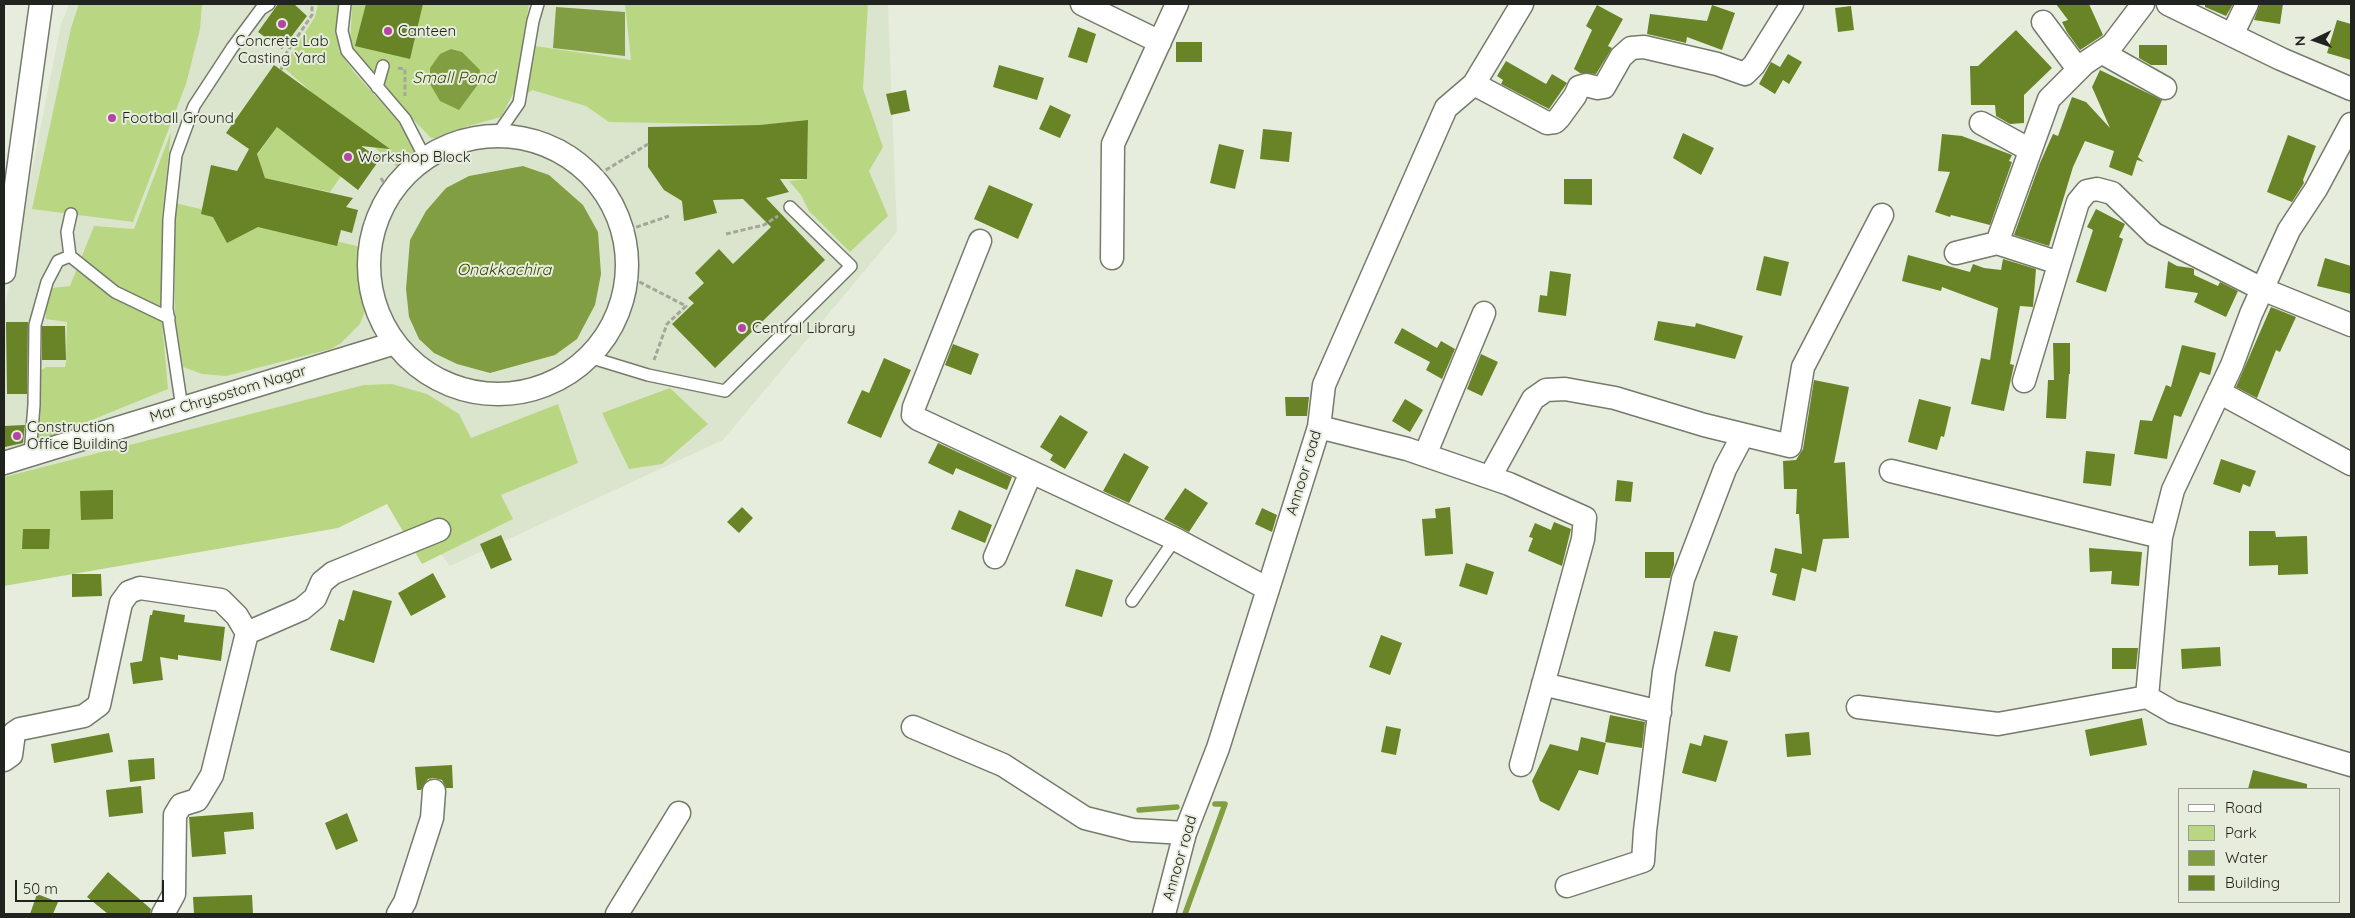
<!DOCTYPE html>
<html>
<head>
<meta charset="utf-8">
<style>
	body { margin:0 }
	#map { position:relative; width:2355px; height:918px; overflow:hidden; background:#e7eddc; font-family:Quicksand,sans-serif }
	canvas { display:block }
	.frame { position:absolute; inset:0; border:5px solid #21241e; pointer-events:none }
	.legend { position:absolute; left:2178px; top:788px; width:162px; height:115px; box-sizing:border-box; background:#e7eddc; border:1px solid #989d90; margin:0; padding:6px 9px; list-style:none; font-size:15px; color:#21241e }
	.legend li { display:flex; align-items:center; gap:10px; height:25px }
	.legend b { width:25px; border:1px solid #989d90 }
	.north { position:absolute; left:2290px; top:15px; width:50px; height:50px; -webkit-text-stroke:4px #e7eddc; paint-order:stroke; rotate:267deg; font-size:14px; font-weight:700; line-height:20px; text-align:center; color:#21241e }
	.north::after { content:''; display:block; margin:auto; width:18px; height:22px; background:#21241e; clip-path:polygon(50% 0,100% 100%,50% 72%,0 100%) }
	.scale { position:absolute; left:15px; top:880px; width:149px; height:22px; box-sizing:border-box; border:2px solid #21241e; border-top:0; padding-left:6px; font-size:15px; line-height:18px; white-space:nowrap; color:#21241e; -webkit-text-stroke:4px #e7eddc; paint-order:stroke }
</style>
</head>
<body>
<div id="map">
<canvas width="2355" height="918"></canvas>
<div class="frame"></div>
<ul class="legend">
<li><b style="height:6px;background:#fff"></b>Road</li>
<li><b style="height:14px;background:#b9d782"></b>Park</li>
<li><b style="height:14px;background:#829e43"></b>Water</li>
<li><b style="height:14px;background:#698427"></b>Building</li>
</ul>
<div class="north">N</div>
<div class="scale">50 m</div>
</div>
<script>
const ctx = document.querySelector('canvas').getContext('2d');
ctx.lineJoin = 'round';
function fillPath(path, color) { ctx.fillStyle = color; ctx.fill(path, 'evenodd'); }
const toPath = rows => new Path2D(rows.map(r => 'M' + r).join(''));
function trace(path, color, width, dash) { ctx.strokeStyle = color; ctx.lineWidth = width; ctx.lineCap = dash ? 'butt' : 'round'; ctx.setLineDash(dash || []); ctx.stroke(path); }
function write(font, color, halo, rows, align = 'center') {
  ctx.font = font + ' Quicksand,sans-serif'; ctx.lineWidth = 4; ctx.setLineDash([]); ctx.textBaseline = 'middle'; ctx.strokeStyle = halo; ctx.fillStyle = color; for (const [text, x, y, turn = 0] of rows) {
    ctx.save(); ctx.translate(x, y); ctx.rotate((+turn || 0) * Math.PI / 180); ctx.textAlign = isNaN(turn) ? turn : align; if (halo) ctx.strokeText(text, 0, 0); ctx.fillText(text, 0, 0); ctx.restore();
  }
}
fillPath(toPath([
	[69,4,888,4,897,232,723,440,450,566,396,497,4,580,4,312,61,24]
]), '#dbe5cd');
fillPath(toPath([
	[79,4,202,4,200,29,186,84,133,222,32,209,71,28],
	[318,4,339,4,339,51,354,72,396,119,425,158,405,174,283,67,315,17],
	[352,4,529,4,515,90,501,117,465,127,443,138,431,138,383,88,350,47],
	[625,4,868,4,863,89,883,147,869,171,888,216,850,252,809,211,801,195,789,181,807,179,808,120,759,125,609,122,586,106,532,90,526,95,535,46,631,60],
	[277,127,341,176,330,192,265,178,257,155],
	[171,132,162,217,162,322,168,389,40,441,35,430,39,372,46,367,65,367,66,362,67,322,46,319,45,304,51,288,70,286,94,226,134,229],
	[175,203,365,248,369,300,360,324,341,343,331,349,226,376,202,374,183,367,175,316],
	[392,384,427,394,459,414,471,438,558,404,578,463,501,495,513,519,422,564,387,504,338,528,4,586,4,477,364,385],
	[670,388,708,424,662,464,629,469,602,413]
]), '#b9d782');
fillPath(toPath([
	[556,7,625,12,625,56,553,48],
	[451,49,462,52,480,70,479,83,459,110,440,101,430,84,430,68,440,54],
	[523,166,549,175,583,205,598,232,601,274,595,305,577,339,555,355,490,373,457,364,434,353,419,339,409,317,406,289,410,240,426,211,446,188,469,176]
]), '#829e43');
trace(toPath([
	[1139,810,1177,807],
	[1185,914,1225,804,1215,804]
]), '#829e43', 5.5);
fillPath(toPath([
	[278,4,294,4,307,16,282,49,258,32],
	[366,4,423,4,410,59,355,46],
	[2056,4,2089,4,2103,35,2080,50,2067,32,2062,22,2068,20],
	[2205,4,2233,4,2226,16,2205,7],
	[2260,4,2283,4,2280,24,2254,20],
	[1597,5,1623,19,1608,46,1612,48,1596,74,1580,73,1574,69,1592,30,1586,26],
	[1712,5,1735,13,1722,50,1687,37,1686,43,1647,34,1650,14,1707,21],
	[1851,6,1854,30,1838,32,1835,8],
	[2337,20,2351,24,2351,60,2327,53],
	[1078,27,1096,34,1087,63,1068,57],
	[2016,30,2052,68,2024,95,2024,123,2010,124,1996,116,1995,105,1971,105,1970,66,1978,66],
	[1176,42,1202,42,1202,62,1176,62],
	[2139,45,2167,45,2167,65,2151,65,2139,58],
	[1788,54,1802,62,1789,84,1783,80,1775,94,1759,84,1771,62,1780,67],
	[1506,61,1546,84,1552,74,1567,83,1549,109,1501,84,1503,80,1497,76],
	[274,65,390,149,361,146,380,159,358,190,277,127,257,154,265,178,353,198,346,207,358,210,352,233,341,230,337,246,258,227,227,243,213,217,201,214,211,165,237,171,249,149,226,133],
	[999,65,1044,78,1037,100,993,87],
	[2100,70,2162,100,2138,157,2144,162,2137,160,2132,176,2109,167,2114,151,2085,141,2073,167,2049,246,2014,235,2040,163,2053,134,2058,136,2072,97,2086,102,2110,128,2092,87],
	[906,90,910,111,891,115,886,94],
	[1050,105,1071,115,1060,138,1039,129],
	[808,120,807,179,780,179,789,192,766,198,825,260,715,368,672,324,694,303,688,298,704,283,695,273,719,249,733,264,771,227,743,199,713,200,717,213,684,221,682,201,664,190,648,167,648,127,759,125],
	[1263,129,1292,132,1289,162,1260,159],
	[1683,133,1714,148,1701,175,1673,158],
	[1942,134,1962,136,2012,155,2009,161,2012,162,1990,225,1951,215,1950,217,1935,212,1950,172,1938,171],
	[2288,135,2316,146,2303,180,2304,183,2292,202,2267,192],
	[1219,144,1244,150,1235,189,1210,183],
	[1564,179,1592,179,1592,205,1564,204],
	[989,185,1033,204,1018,239,974,219],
	[2096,209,2125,224,2119,237,2123,239,2106,292,2076,282,2093,230,2087,227],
	[1908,255,1970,272,1973,264,1984,268,2001,270,2003,259,2036,269,2033,307,2020,306,2010,364,2014,365,2004,411,1971,404,1981,358,1990,360,1998,308,1942,287,1941,291,1902,281],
	[1764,256,1789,262,1781,296,1756,290],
	[2325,258,2351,266,2351,294,2317,286],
	[2168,261,2177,266,2191,268,2194,269,2194,275,2218,286,2220,282,2238,291,2226,317,2194,302,2198,293,2165,288],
	[1550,271,1571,274,1566,316,1538,312,1540,295,1547,296],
	[2271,307,2296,317,2280,352,2276,350,2257,398,2236,387],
	[1658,321,1695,327,1696,323,1743,336,1735,359,1654,340],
	[6,322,28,322,27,394,7,394],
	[42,326,65,326,66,360,42,360],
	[1402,328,1437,348,1441,341,1455,349,1442,379,1426,370,1430,362,1394,343],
	[2053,343,2070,343,2070,374,2069,374,2066,419,2046,418,2048,380,2054,380],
	[953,344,979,354,971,375,945,365],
	[2182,345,2216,353,2210,375,2200,372,2181,417,2174,415,2167,459,2134,454,2140,420,2152,421,2166,385,2171,387],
	[1481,354,1498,362,1482,396,1467,389],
	[884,358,911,370,881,438,847,423,862,390,869,393],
	[1814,380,1849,387,1834,463,1845,462,1849,538,1823,539,1816,572,1802,568,1795,601,1772,595,1777,574,1770,572,1775,548,1802,554,1799,514,1796,514,1797,489,1784,489,1783,461,1796,460,1803,449],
	[1285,397,1309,397,1307,416,1286,416],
	[1405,399,1423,410,1410,432,1392,421],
	[1919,399,1951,407,1944,437,1941,436,1937,450,1908,442],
	[1060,415,1088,432,1065,469,1050,460,1053,455,1040,447],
	[25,425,23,443,5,447,4,426],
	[938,443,1012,477,1007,490,956,468,953,475,928,463],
	[2086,451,2115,454,2111,486,2083,483],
	[1124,453,1149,467,1129,503,1103,491],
	[2221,459,2256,471,2250,487,2243,484,2240,493,2213,484],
	[1617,480,1633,482,1631,502,1615,501],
	[1185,488,1208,503,1189,532,1164,519],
	[113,490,113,519,81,520,80,491],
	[742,507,753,518,739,533,727,522],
	[1450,507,1453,554,1425,556,1422,519,1436,518,1435,509],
	[1262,508,1277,515,1272,532,1255,524],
	[959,510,992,525,985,543,951,529],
	[1554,522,1571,529,1562,566,1528,551,1533,538,1529,537,1535,523,1551,530],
	[23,529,50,529,49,549,22,549],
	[2249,531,2275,531,2276,537,2307,536,2308,574,2278,575,2278,565,2249,566],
	[501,535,512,560,491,569,480,544],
	[2089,548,2142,552,2139,586,2111,584,2112,571,2090,572],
	[1645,552,1674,552,1674,565,1670,578,1645,578],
	[1466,563,1494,572,1487,595,1459,586],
	[1076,569,1113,580,1102,617,1065,606],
	[433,573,446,597,411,616,398,593],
	[72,574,101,574,102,596,72,597],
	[353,590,392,601,374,663,330,650,339,619,344,621],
	[153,610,185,615,184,622,225,627,221,661,178,655,178,660,160,657,163,680,133,684,130,663,142,661,150,615,152,615],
	[1714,631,1738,636,1730,672,1705,666],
	[1381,635,1402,643,1390,675,1369,667],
	[2220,647,2221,666,2182,669,2181,649],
	[2112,648,2138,648,2136,669,2112,669],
	[1610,715,1645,722,1642,748,1605,742],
	[2142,718,2147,745,2090,756,2085,730],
	[1386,726,1401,729,1396,755,1381,752],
	[1809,732,1811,755,1787,757,1785,734],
	[109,733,113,752,54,763,51,744],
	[1704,735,1728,741,1716,782,1682,773,1690,743,1701,746],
	[1581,737,1606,743,1598,775,1579,770,1559,811,1540,801,1532,781,1550,744,1578,751],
	[154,758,155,779,130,782,128,760],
	[452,765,453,788,446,788,442,780,434,778,428,779,421,790,417,790,415,767],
	[2253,770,2307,784,2307,789,2248,789],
	[141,786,143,813,109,817,106,790],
	[253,812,254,829,224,832,226,854,192,857,189,817],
	[347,813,358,841,336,850,325,823],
	[108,872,151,909,150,914,108,914,87,897],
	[37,894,58,902,53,914,30,914],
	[252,895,253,914,194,914,193,897]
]), '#698427');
const lane = toPath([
	[345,4,342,31,347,51,405,119,425,158],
	[377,87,383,66],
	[497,135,519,103,533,21,538,4],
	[70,256,115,292,169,318],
	[589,357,648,375,725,391,851,266,790,207],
	[182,408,167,309,169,219,176,155,194,106,232,48,261,9,269,4],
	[30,455,34,405,35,325,47,282,58,261,70,256,67,232,71,214],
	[1132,601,1175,539]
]);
const street = toPath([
	[1082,4,1160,42],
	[2168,4,2281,59,2351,89],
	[2043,22,2078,69],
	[2232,35,2247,4],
	[2101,52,2165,88],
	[1474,84,1547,123,1555,122,1559,118,1575,96,1579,87,1586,85,1598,88,1604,87,1621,57,1631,48,1644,47,1717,64,1745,74,1754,65,1792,4],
	[1981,123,2030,150],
	[2351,124,2316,189,2289,230,2251,314,2232,365,2173,490,2161,537,2147,697,2173,712,2351,765],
	'369 265a129 129 0 1 1 258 0a129 129 0 1 1-258 0Z',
	[980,241,914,407,913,415,918,419,1175,539,1268,589],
	[1956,253,1997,243],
	[1112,258,1113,144,1177,4],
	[2059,263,1997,243,2049,99,2085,63,2112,45,2143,4],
	[4,272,41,4],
	[2024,381,2078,202,2087,191,2097,189,2112,193,2154,234,2262,289,2351,325],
	[2219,392,2351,464],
	[1319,427,1407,449,1509,484,1585,518,1583,539,1521,765],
	[1425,455,1484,313],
	[4,463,395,343],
	[1891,471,2161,537],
	[1490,477,1533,399,1546,390,1565,389,1615,398,1704,425,1790,446,1803,367,1882,215],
	[995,557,1031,472],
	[247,633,302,609,315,598,322,582,333,573,439,530],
	[1543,684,1660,712],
	[1858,707,1998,724,2147,697],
	[913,727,1003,765,1085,818,1133,830,1185,833],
	[4,760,11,755,14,733,20,729,84,716,99,705,121,603,129,592,140,588,221,600,237,616,247,633,212,775,197,800,181,805,175,815,174,894,163,914],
	[1567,886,1643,861,1645,831,1664,672,1683,579,1725,469,1743,435],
	[398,914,405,902,432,818,434,791],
	[617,914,679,813],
	[1164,914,1185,833,1218,748,1319,427,1324,385,1446,108,1474,84,1522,4]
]);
trace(lane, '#757b6c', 14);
trace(street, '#757b6c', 25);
trace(toPath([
	[398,68,405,69,405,96],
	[281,70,287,52,312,15,312,4],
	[381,178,391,195],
	[593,178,648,144],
	[365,221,375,231],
	[622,232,669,216],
	[726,234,764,225,778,216],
	[626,275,686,306,667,324,654,360]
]), '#a2a79a', 3, [5, 2.5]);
trace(lane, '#fff', 11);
trace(street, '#fff', 22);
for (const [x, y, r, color] of [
	[282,24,5,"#b445a3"],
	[388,31,5,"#b445a3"],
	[112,118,5,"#b445a3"],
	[348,157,5,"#b445a3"],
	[742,328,5,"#b445a3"],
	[17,436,5,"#b445a3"]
]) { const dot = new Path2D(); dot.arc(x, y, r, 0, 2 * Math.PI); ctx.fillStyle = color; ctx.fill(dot); trace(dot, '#e7eddc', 2); }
write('15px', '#21241e', '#e7eddc', [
	["Canteen",398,31],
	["Concrete Lab",282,41,"center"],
	["Casting Yard",282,58,"center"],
	["Football Ground",122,118],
	["Workshop Block",358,157],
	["Central Library",752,328],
	["Construction",27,427],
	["Office Building",27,444]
], 'left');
write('15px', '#21241e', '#e7eddc', [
	["Mar Chrysostom Nagar",228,394,-17],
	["Annoor road",1304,473,-73],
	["Annoor road",1180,858,-74]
]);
write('italic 16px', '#354700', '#e7eddc', [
	["Small Pond",454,78],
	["Onakkachira",504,270]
]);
</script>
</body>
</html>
